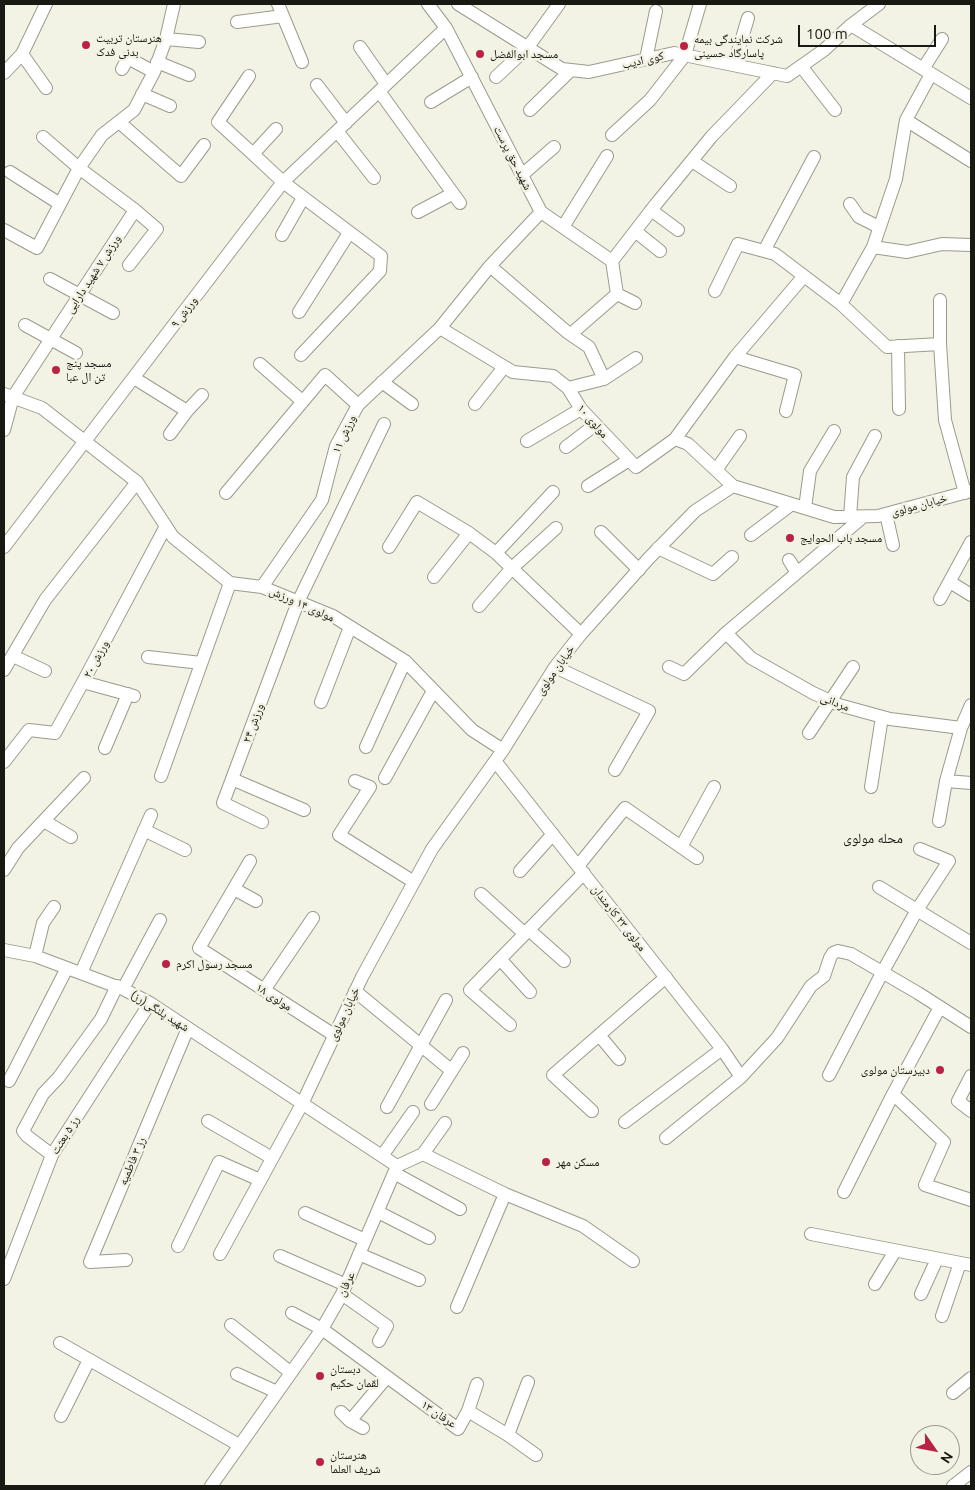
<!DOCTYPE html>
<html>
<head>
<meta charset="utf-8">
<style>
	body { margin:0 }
	#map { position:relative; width:975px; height:1490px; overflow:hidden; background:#f2f3e4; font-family:Ubuntu,sans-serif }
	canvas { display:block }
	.frame { position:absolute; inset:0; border:5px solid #191914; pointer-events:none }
	.north { position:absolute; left:910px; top:1425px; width:50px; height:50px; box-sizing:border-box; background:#f2f3e4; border:1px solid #9b9c91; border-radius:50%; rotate:123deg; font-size:14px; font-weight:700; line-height:20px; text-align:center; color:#191914 }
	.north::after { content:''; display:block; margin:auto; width:18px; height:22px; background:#b62445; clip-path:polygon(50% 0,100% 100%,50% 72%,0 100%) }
	.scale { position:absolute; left:798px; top:25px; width:138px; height:22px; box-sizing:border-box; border:2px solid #191914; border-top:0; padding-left:6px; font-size:15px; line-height:18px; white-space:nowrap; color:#191914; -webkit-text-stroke:4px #f2f3e4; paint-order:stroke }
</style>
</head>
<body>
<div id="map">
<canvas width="975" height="1490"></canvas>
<div class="frame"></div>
<div class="north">N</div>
<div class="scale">100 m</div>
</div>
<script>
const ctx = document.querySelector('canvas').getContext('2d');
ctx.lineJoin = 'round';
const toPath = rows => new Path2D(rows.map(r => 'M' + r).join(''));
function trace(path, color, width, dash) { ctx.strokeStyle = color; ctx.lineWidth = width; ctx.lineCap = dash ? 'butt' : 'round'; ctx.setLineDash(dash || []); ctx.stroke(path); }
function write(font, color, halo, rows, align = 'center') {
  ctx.font = font + ' Ubuntu,"Noto Naskh Arabic",sans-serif'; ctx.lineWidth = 5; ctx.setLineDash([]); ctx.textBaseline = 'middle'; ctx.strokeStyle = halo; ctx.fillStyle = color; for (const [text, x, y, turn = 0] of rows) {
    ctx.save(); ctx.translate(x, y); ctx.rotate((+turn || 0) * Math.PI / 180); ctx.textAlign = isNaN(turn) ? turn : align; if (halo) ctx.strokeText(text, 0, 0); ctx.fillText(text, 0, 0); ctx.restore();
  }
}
const minor = toPath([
	[278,4,302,62],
	[428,4,446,28,541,212,612,261],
	[458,4,562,69,589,72,674,53,787,76,824,50,851,25,879,4],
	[237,22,283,16],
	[851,25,971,98],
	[166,39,199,42],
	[360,47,386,84],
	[22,54,46,88],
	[646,59,656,11],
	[157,62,189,75],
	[734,65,748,18],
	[801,66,835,110],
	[122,69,128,58,154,72],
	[923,69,942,39],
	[4,73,22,54,46,4],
	[249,76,218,122,253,154,283,182,381,256,380,271,301,355],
	[496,77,528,47,559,4],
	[317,85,346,123],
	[379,91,460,203],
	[142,94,170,106],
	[431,102,472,77],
	[530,110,571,70],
	[906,120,971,161],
	[119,122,181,176,204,145],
	[337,131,374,178],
	[612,135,650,100,685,55,700,4],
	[253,154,276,129],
	[692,161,730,186],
	[10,172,60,204],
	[522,175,554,147],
	[850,204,859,217,879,227],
	[651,210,678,230],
	[418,212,452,194],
	[563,227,607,156],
	[4,230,37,248,79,168,102,135,134,110,154,72,166,39,174,4],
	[635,231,660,251],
	[282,235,303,198],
	[873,247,907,252,942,244,971,245],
	[764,251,814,157],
	[612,261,656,204,712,136,773,73],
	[129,265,157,229,135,210],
	[490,266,567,332,589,347,604,379,568,388],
	[50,279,113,313],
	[715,291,738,244,775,254,841,304,887,347,940,344],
	[617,294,635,303],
	[940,300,940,344,945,420,965,493],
	[841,304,873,247,896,179,906,120,931,74],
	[299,312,349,233],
	[25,325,76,353],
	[440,328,513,372,553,376,568,388,581,409,636,467,675,439,688,444,733,486],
	[571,334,617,294,612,261],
	[898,346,899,409],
	[735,357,795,375,786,411],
	[260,364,302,401],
	[134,378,187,411],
	[604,379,636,358],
	[382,382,412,404],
	[4,394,42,408,137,482,173,537,230,583,262,587,333,616,405,661,472,730,503,750],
	[475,404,504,367],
	[4,430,13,397,135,210,79,168,43,137],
	[170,434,187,411,202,395],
	[675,439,735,357,804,276],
	[527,441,581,409],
	[566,447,595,425],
	[716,470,740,436],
	[588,486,629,460],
	[226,493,325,375,358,405],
	[805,508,810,471,834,431],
	[886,514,893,545],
	[850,517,853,477,875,436],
	[601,532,639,570],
	[751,535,792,504],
	[4,547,283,182,446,28],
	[389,547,417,502,469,533,496,553,581,634],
	[658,548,713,574,732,557],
	[496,553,553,492],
	[789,560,797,573],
	[434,577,469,533],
	[950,582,971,595],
	[262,587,322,500,336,446,358,405,440,328,490,266,541,212],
	[940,599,971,542],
	[479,606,512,568,556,528],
	[726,633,751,658,813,693,839,705,890,719,961,728],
	[13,656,45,671],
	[148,657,201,663],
	[555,667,649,711,615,770],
	[669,667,684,674,726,633,863,517],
	[4,670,45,600,137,482],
	[83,682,134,696],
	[321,702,350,627],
	[809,733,853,667],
	[366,747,405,661],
	[105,748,128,694],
	[495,761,722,1049,741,1077],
	[4,762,29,730,55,733,83,682,166,526],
	[161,776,230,583],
	[385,778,433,691],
	[232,779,304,810],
	[355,781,370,787,339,835,414,882],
	[946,781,971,783],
	[871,787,882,717],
	[44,821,71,837],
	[939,821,946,781,961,728,971,705],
	[262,822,223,803,298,602,384,424],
	[144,830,185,850],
	[681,847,714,787],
	[250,861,199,948,334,1035],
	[578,866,625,808,697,858],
	[4,870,18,848,84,778],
	[520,871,553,834],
	[879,887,971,943],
	[234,889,256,901],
	[481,894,525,934],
	[529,930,564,961],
	[4,950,35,956,123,989,150,1003,397,1166,342,1294,322,1329,211,1486],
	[35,956,43,923,54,907],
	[500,959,530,992],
	[81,973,151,815],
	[123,989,160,920],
	[264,990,313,918],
	[355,991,452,1071],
	[510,1025,470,990,584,873],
	[599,1035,619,1059],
	[829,1075,882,973,917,910,949,861,920,849],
	[971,1076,958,1101,971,1111],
	[9,1081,67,968],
	[893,1094,944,1142,925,1185,971,1200],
	[431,1104,463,1053],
	[387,1107,446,1000],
	[592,1111,553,1075,666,977],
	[208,1121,272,1158],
	[625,1122,722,1049],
	[666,1138,741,1077,777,1038,811,986,824,976,830,958,833,953,838,951,851,954,918,993,971,1027],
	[423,1154,505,1194,583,1226,633,1261],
	[52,1155,27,1136,23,1131,43,1094,59,1077,101,1019,117,986],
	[382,1156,413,1112],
	[397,1166,423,1154,445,1123],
	[394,1173,460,1209],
	[844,1192,893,1094,940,1007],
	[378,1212,429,1238],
	[305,1213,365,1240],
	[811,1234,971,1265],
	[178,1246,219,1162,260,1180],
	[220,1254,302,1104,362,977,432,849,503,750,555,667,581,634,649,558,695,511,733,486,834,517,878,516,971,491],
	[359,1254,419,1280],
	[280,1256,346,1285],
	[126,1260,90,1262,188,1028],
	[4,1279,52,1155,150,1003],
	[875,1284,895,1251],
	[342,1294,387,1326,379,1341],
	[921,1294,937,1259],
	[457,1307,505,1194],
	[292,1313,322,1329,458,1429,468,1411,508,1435,528,1382],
	[942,1316,960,1263],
	[231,1325,290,1372],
	[60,1343,239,1445],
	[237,1374,277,1392],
	[953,1393,971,1378],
	[468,1411,477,1384],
	[341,1412,350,1421],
	[61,1416,89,1360],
	[363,1428,350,1421,387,1377],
	[508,1435,536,1455],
	[953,1486,971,1472]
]);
trace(minor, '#9a9b8d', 14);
trace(minor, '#fff', 12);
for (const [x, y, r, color] of [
	[86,45,5,"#b62445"],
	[684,46,5,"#b62445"],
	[480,54,5,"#b62445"],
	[56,370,5,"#b62445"],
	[790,538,5,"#b62445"],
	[166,964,5,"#b62445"],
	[940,1070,5,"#b62445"],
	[546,1162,5,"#b62445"],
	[320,1376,5,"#b62445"],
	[320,1462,5,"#b62445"]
]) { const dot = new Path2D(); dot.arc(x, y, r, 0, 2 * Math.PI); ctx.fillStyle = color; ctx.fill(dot); trace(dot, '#f2f3e4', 2); }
write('12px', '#191914', '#f2f3e4', [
	["هنرستان تربیت",96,38],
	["بدنی فدک",96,52],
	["شرکت نمایندگی بیمه",694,39],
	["پاسارگاد حسینی",694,53],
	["مسجد ابوالفضل",490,54],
	["مسجد پنج",66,363],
	["تن ال عبا",66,377],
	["مسجد باب الحوایج",800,538],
	["مسجد رسول اکرم",176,964],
	["دبیرستان مولوی",930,1070,"right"],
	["مسکن مهر",556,1162],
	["دبستان",330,1369],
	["لقمان حکیم",330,1383],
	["هنرستان",330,1455],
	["شریف العلما",330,1469]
], 'left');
write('12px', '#191914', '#f2f3e4', [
	["کوی ادیب",643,60,-13],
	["شهید حق پرست",513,158,63],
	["ورزش ۷ شهید دارایی",93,274,-57],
	["ورزش ۹",184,312,-53],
	["مولوی ۱۰",593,421,49],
	["ورزش ۱۱",344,434,-65],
	["خیابان مولوی",919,505,-15],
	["مولوی ۱۴ ورزش",302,604,24],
	["ورزش ۲۰",96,659,-62],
	["خیابان مولوی",555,670,-55],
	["مردانی",835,702,22],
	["ورزش ۲۴",253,723,-70],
	["مولوی ۲۳ کارمندان",619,918,52],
	["مولوی ۱۸",274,997,33],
	["شهید پلنگی(رز)",160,1011,32],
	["خیابان مولوی",344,1014,-65],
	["رز ۵ بعثت",65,1135,-58],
	["رز ۳ فاطمیه",132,1161,-67],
	["عرفان",346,1284,-65],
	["عرفان ۱۳",439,1414,34]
]);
write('14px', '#191914', '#f2f3e4', [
	["محله مولوی",873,838]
]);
</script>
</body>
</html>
